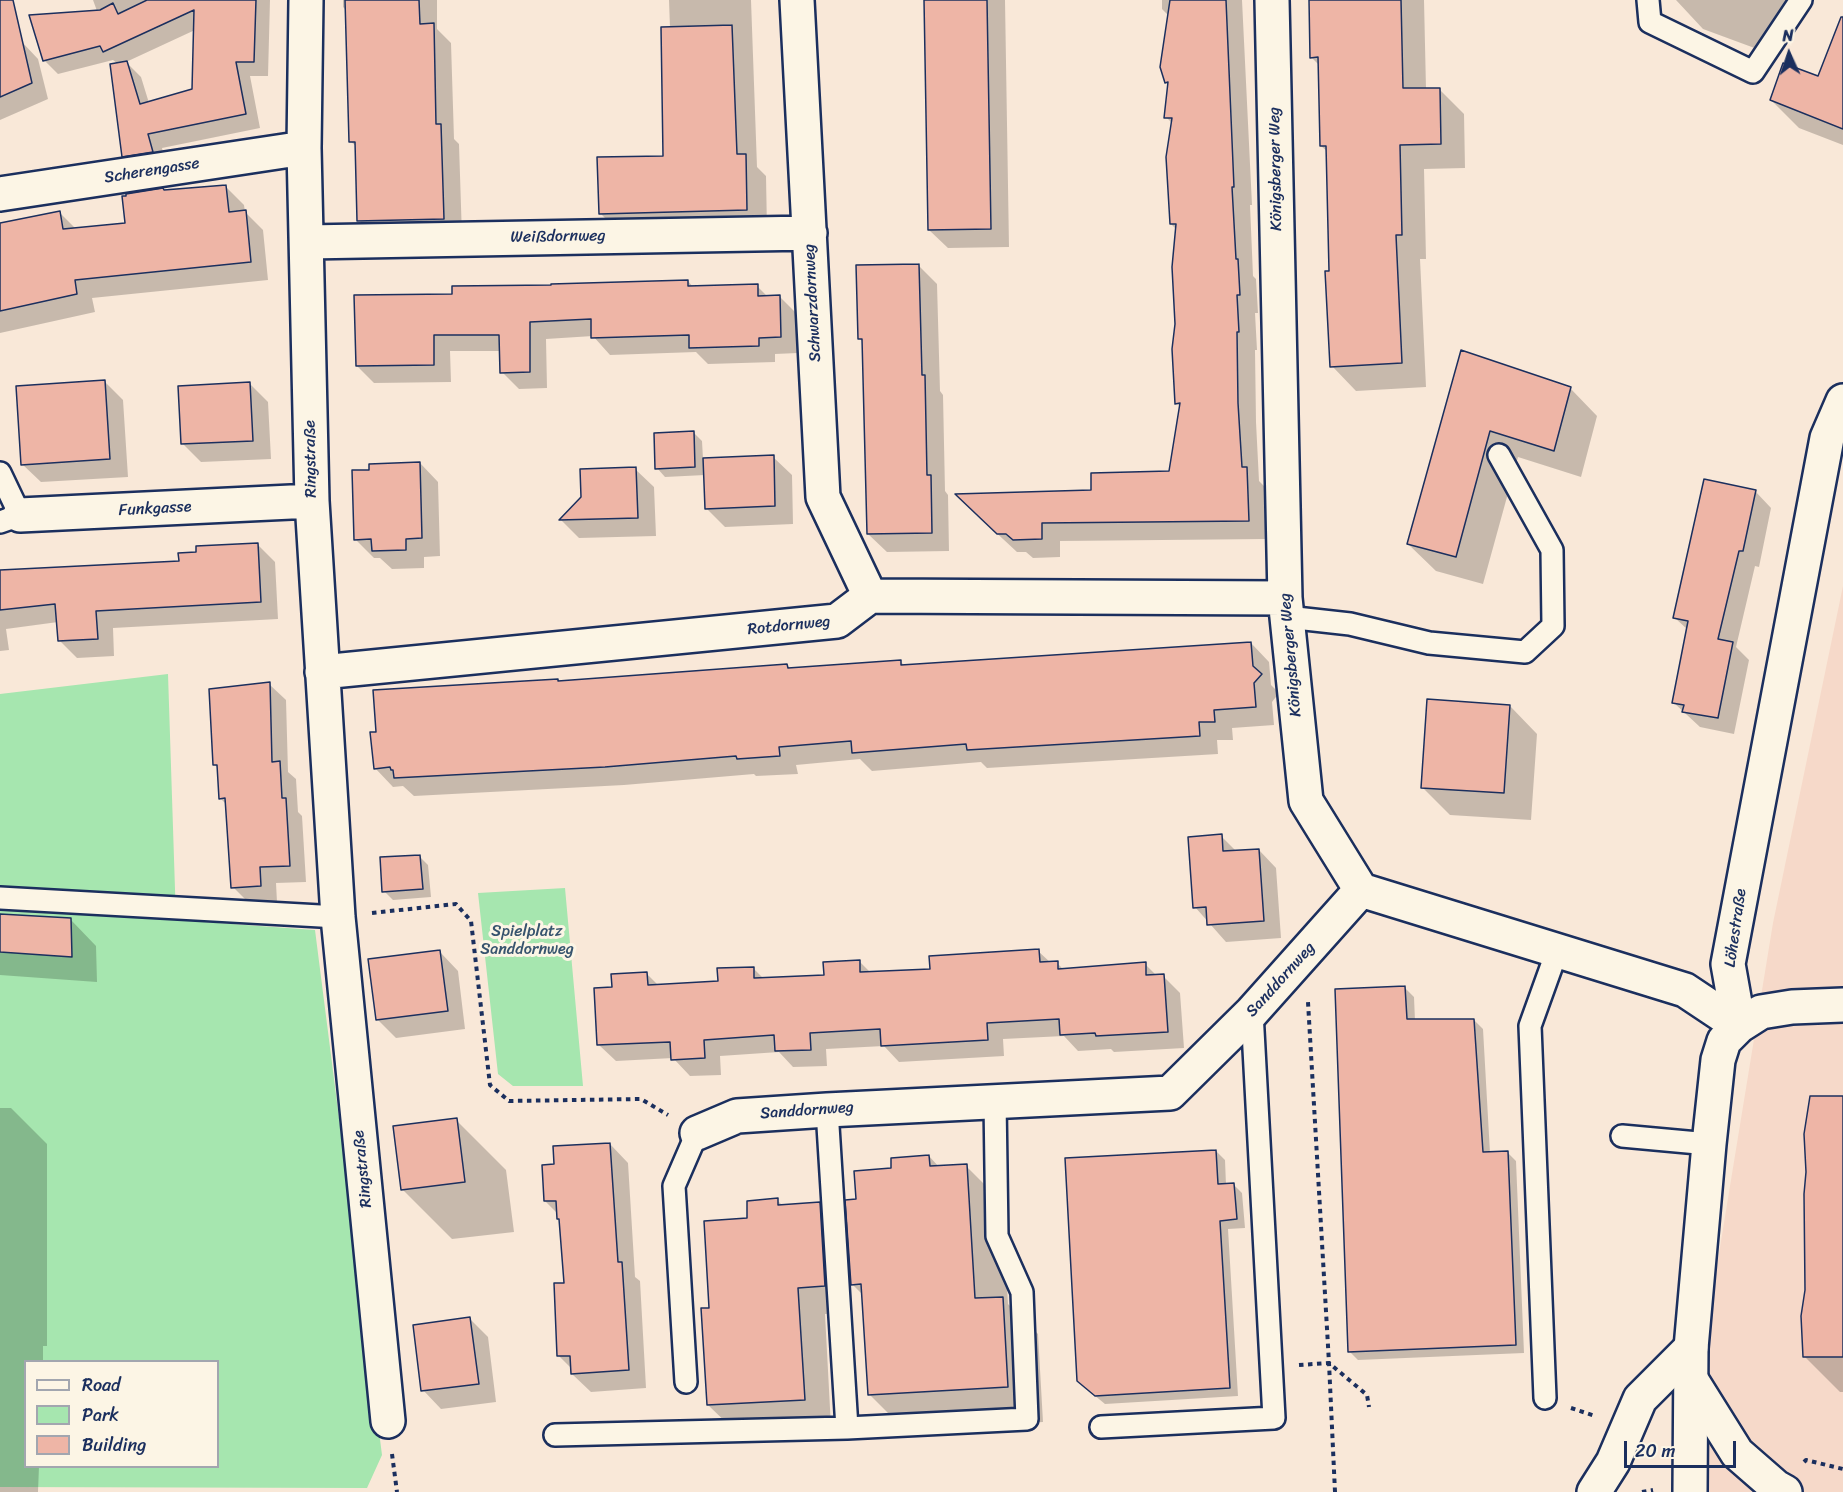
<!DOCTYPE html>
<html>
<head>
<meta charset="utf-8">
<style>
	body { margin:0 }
	#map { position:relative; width:1843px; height:1492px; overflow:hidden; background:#f9e8d8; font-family:Sriracha,sans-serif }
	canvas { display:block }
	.legend { position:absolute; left:24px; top:1360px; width:195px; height:108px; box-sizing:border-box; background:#fcf5e5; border:2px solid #a2a6af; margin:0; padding:8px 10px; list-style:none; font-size:18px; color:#1b2f5e }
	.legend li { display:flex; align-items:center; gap:12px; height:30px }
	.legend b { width:30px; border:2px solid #a2a6af }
	.north { position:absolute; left:1759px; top:24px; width:60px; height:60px; -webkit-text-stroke:4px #fcf5e5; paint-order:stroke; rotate:357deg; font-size:16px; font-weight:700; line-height:24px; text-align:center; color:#1b2f5e }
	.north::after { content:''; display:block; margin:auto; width:21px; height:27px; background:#1b2f5e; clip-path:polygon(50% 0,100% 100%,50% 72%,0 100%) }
	.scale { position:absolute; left:1624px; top:1441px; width:112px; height:27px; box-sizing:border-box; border:3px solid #1b2f5e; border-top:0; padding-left:8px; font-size:18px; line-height:21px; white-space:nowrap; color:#1b2f5e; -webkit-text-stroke:4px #fcf5e5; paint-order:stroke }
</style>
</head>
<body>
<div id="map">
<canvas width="1843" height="1492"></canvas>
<ul class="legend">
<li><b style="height:8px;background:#fcf5e5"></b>Road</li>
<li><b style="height:16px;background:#a6e6af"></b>Park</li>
<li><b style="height:16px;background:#eeb5a6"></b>Building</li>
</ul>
<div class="north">N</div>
<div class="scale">20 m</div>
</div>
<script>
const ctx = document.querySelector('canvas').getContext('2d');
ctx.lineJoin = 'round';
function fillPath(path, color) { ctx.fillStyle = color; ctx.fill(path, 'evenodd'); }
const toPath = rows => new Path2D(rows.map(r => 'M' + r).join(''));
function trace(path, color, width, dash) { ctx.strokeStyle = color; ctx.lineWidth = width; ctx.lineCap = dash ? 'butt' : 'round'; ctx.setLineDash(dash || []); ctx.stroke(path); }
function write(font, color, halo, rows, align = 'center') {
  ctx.font = font + ' Sriracha,sans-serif'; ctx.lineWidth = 6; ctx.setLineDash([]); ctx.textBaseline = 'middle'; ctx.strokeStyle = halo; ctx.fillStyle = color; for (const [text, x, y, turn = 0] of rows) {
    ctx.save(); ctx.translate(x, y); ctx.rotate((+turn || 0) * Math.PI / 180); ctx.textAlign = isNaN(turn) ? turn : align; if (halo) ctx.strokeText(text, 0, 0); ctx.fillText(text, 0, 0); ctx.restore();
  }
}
fillPath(toPath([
	[1843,586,1843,1492,1680,1492,1773,923]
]), '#f6d9c9');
fillPath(toPath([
	[168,674,176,920,315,930,382,1455,367,1488,0,1487,0,694],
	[26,1362,218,1362,218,1466,26,1466],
	[565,888,583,1086,513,1086,498,1074,478,893]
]), '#a6e6af');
fillPath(toPath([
	[93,0,270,0,268,76,250,76,260,128,162,148,166,166,137,170,123,156,118,64,113,60,58,74,44,60,97,11],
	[195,30,193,90,149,103,141,77,126,62],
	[343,0,437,0,437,29,451,43,454,139,459,144,462,237,377,239,359,220,357,147,350,141,347,11,343,7],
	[669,0,751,0,757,167,766,176,767,230,621,234,600,213,664,157,670,28],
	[926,0,1005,0,1009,247,948,248,929,230],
	[1162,0,1242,0,1252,205,1250,205,1253,276,1256,279,1258,313,1255,313,1257,350,1255,350,1256,422,1259,481,1265,487,1266,539,1060,541,1060,557,1033,558,1026,552,1017,552,975,513,1092,492,1171,473,1181,407,1176,403,1177,230,1171,224,1173,124,1166,117,1169,85,1166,82,1169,16,1162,9],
	[1309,0,1424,0,1426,89,1439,89,1464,114,1465,168,1424,169,1426,259,1420,259,1426,387,1356,391,1332,366,1328,152,1321,146,1319,65,1311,57],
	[1676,0,1786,0,1785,3,1787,5,1768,53,1703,29],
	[1843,15,1843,145,1799,128,1771,100,1819,78],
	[22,42,38,59,48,99,0,120,0,48],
	[226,187,244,205,245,212,263,230,268,280,92,298,95,312,0,333,0,225,59,212,76,229,127,224,165,192],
	[918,265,937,284,940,391,943,395,945,491,948,495,949,551,887,552,868,534,863,342,859,338],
	[688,281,693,287,757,286,768,297,779,296,796,313,798,353,775,354,775,362,708,364,696,352,610,355,593,336,546,339,547,388,519,389,502,372,501,351,450,351,451,382,374,383,357,366,454,295,552,287],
	[1462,352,1570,388,1597,416,1581,477,1518,457,1483,584,1436,571,1408,544],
	[105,382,123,400,128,477,41,482,22,464],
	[250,384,268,402,271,459,201,462,183,444],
	[693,432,702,441,703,459,773,457,792,475,793,524,725,527,706,508,705,475,665,477,657,468],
	[420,463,438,482,440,556,424,557,424,568,392,569,380,558,374,558,356,540,371,471],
	[635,469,654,487,656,536,579,538,561,520,582,498],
	[1755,491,1771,508,1759,567,1755,566,1736,647,1749,660,1734,734,1700,727,1673,702,1688,630,1675,618],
	[257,544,275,562,278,619,113,628,114,656,77,658,59,640,58,622,6,629,9,650,0,651,0,571,180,562],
	[1251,643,1269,662,1271,685,1279,693,1272,702,1274,725,1232,728,1233,740,1217,740,1218,754,987,768,981,762,872,771,860,759,796,765,798,774,756,776,754,774,624,785,414,796,403,786,393,787,375,768,557,680,559,682,787,666,791,669,900,661,905,666],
	[269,684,286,700,288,772,296,779,298,812,302,816,306,882,276,883,277,902,249,903,233,887,227,805,220,798,219,769,214,764],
	[1510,706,1537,734,1531,820,1450,815,1423,788],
	[1221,836,1237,852,1259,850,1276,868,1281,938,1226,942,1195,907],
	[419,856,428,865,431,897,393,900,384,891],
	[0,915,71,920,96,946,97,982,0,975],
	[1038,951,1051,963,1057,963,1064,970,1145,964,1157,976,1163,976,1180,993,1184,1048,1114,1052,1111,1049,1078,1051,1064,1036,1003,1039,1004,1056,899,1062,884,1046,826,1049,827,1066,793,1067,779,1052,720,1056,721,1075,690,1076,673,1058,616,1061,599,1045,613,989,647,974,659,986,719,982,753,968,764,979,825,976,859,961,871,973,931,970],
	[440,952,458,971,465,1029,396,1038,377,1019],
	[1405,988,1414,997,1415,1021,1474,1020,1483,1029,1490,1153,1507,1152,1516,1161,1524,1353,1358,1360,1349,1351],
	[1843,1098,1843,1392,1840,1392,1804,1356],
	[0,1108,11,1108,47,1144,47,1346,43,1346,43,1362,26,1362,26,1466,39,1466,38,1492,0,1492],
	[456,1120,506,1170,514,1232,452,1239,402,1189],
	[610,1144,628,1163,635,1277,640,1281,646,1388,591,1392,572,1374,572,1369,559,1356,565,1284,560,1220,558,1214,545,1201,556,1165],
	[1216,1151,1225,1160,1226,1185,1233,1184,1242,1193,1245,1228,1228,1229,1238,1396,1105,1404,1088,1390],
	[929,1156,939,1167,966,1166,1002,1202,1008,1304,1038,1334,1043,1422,905,1430,869,1394,863,1295,850,1282,852,1313,825,1314,831,1427,736,1432,708,1405,711,1309,749,1219,777,1200,783,1206,819,1203,849,1233,858,1201,893,1170],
	[470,1319,488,1337,496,1402,441,1409,423,1390]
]), '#0003');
const building = toPath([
	[0,0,13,0,32,83,0,97,0,0],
	[147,0,256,0,254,62,236,62,246,114,148,134,153,152,122,157,110,64,127,61,140,104,192,89,194,10,103,52,100,46,43,61,29,15,100,10,113,3,118,14,147,0],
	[345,0,419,0,420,24,434,23,436,124,441,124,444,219,357,221,355,142,349,142,345,0],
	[924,0,987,0,991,229,928,230,924,0],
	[1170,0,1226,0,1234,187,1232,187,1236,259,1238,259,1240,295,1237,295,1239,332,1237,332,1238,403,1242,467,1247,467,1249,521,1042,523,1042,539,1013,540,1006,534,997,534,955,494,1091,490,1091,473,1169,471,1180,403,1175,404,1172,349,1175,324,1172,267,1176,224,1170,224,1166,157,1172,118,1164,118,1168,82,1165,83,1160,67,1170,0],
	[1309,0,1401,0,1403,88,1440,88,1441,144,1400,145,1402,235,1396,235,1402,363,1330,367,1325,271,1329,271,1326,146,1320,146,1318,57,1310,58,1309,0],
	[1841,17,1843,17,1843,129,1770,100,1783,63,1818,76,1841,17],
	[732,25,737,154,746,154,747,210,599,214,597,157,663,156,661,27,732,25],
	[226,185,229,212,246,210,251,262,75,280,77,294,0,311,0,223,60,211,63,229,125,223,122,196,126,196,126,194,163,188,164,190,226,185],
	[919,264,922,375,925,375,927,475,931,475,932,533,867,534,862,339,858,339,856,265,919,264],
	[688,280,688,286,758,284,758,296,780,295,781,337,759,338,759,346,689,348,689,335,591,338,591,319,530,322,530,372,500,373,499,335,434,335,434,365,356,366,354,295,452,294,452,286,551,285,551,284,688,280],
	[1461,350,1571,387,1554,451,1490,431,1456,557,1407,544,1461,350],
	[105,380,110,459,21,465,16,386,105,380],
	[250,382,253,441,181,444,178,386,250,382],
	[694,431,695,467,655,469,654,433,694,431],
	[774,455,775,506,705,509,703,458,774,455],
	[420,462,422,538,406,539,406,550,372,551,371,539,354,540,352,470,369,470,369,464,420,462],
	[636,467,638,518,559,520,581,497,580,469,636,467],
	[1704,479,1756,490,1743,551,1739,551,1718,639,1733,642,1718,718,1682,712,1684,705,1672,703,1688,621,1673,618,1704,479],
	[258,543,261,602,96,611,98,639,58,641,55,604,0,610,0,570,179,561,178,553,196,552,196,546,258,543],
	[1251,642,1253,666,1262,674,1254,683,1256,707,1214,710,1215,722,1199,722,1200,736,967,750,966,744,852,753,851,741,779,747,780,756,737,759,736,756,605,767,394,778,393,770,391,770,390,767,374,769,370,732,376,732,373,690,558,679,558,681,787,664,788,668,901,660,901,665,1251,642],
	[270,682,272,762,280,761,282,798,286,798,290,866,260,867,261,886,231,888,225,798,219,799,217,765,213,765,209,689,270,682],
	[1427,699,1510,705,1504,793,1421,788,1427,699],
	[1222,834,1223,851,1259,849,1264,921,1207,925,1206,907,1193,908,1188,837,1222,834],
	[420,855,423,889,382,892,380,857,420,855],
	[0,914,71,918,72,957,0,952,0,914],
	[1039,949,1040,962,1058,961,1058,969,1146,962,1146,975,1164,974,1168,1032,1096,1036,1095,1033,1060,1035,1059,1019,987,1023,988,1040,881,1046,880,1029,810,1033,811,1050,775,1051,774,1035,704,1040,705,1058,671,1060,670,1042,597,1045,594,988,612,987,611,974,647,972,648,985,718,981,717,968,754,967,754,978,824,975,823,962,860,960,860,972,930,969,929,956,1039,949],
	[440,950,448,1011,376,1020,368,959,440,950],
	[1405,986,1407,1019,1474,1019,1483,1152,1508,1151,1516,1345,1348,1352,1335,989,1405,986],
	[1810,1096,1843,1096,1843,1357,1803,1357,1801,1316,1805,1290,1804,1194,1806,1172,1804,1134,1810,1096],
	[457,1118,465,1182,401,1190,393,1126,457,1118],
	[610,1143,618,1262,622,1262,629,1370,571,1374,570,1356,557,1356,554,1283,564,1283,559,1219,557,1219,556,1201,544,1201,542,1165,554,1164,553,1146,610,1143],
	[1216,1150,1218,1184,1234,1183,1237,1219,1220,1221,1230,1388,1095,1396,1077,1381,1065,1158,1216,1150],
	[929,1155,930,1166,967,1164,975,1298,1003,1297,1008,1387,868,1395,861,1284,851,1285,845,1200,856,1199,854,1171,891,1168,891,1158,929,1155],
	[778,1198,778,1205,820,1202,825,1286,798,1288,805,1400,707,1405,701,1308,709,1308,704,1221,747,1218,747,1201,778,1198],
	[470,1317,479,1384,421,1391,413,1325,470,1317]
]);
fillPath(building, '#eeb5a6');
trace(building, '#1b2f5e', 1.5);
const lane = toPath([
	[1648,0,1650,22,1753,72,1801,0],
	[0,473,20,515,0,522],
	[1287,617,1350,624,1429,643,1525,652,1553,626,1552,550,1499,455],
	[0,898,338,917],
	[827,1110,847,1428,1027,1419,1022,1292,997,1236,995,1101],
	[1622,1136,1709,1144],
	[686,1382,674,1186,697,1133],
	[1545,1398,1530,1026,1557,951],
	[1101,1427,1274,1418,1252,1012],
	[555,1435,847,1428]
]);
const street = toPath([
	[306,0,304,148,312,501,338,917,388,1421],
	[797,0,823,497,870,596],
	[1272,0,1285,598,1306,801,1361,890,1685,990,1739,1026,1761,1012,1792,1007,1843,1005],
	[0,194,304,148],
	[307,242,810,233],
	[20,515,312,501],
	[322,672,837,621,870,596,1285,598],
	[697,1133,737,1116,827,1110,1170,1093,1252,1012,1361,890],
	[1690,1492,1691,1348,1709,1144,1718,1060,1724,1041,1739,1026,1728,964,1827,438,1843,401]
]);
const secondary = toPath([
	[1692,1381,1737,1453,1776,1487,1785,1492],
	[1594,1492,1613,1462,1640,1399,1691,1348]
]);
trace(lane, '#1b2f5e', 26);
trace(street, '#1b2f5e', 38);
trace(secondary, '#1b2f5e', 38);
trace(toPath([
	[372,913,456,904,471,921,490,1085,509,1101,641,1099,668,1115],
	[1299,1365,1329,1363,1308,1002],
	[1571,1408,1595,1416],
	[392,1454,397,1492],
	[1804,1462,1806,1460,1843,1469],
	[1335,1492,1329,1363,1367,1395,1369,1407],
	[1642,1492,1653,1490]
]), '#1b2f5e', 4, [4.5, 4.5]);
trace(lane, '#fcf5e5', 21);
trace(street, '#fcf5e5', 33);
trace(secondary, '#fcf5e5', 33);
write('16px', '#1b2f5e', '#fcf5e5', [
	["Königsberger Weg",1276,169,-91],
	["Scherengasse",152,171,-9],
	["Weißdornweg",558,237,-1],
	["Schwarzdornweg",813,303,-93],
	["Ringstraße",311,459,-91],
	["Funkgasse",155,509,-3],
	["Rotdornweg",789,626,-6],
	["Königsberger Weg",1291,655,-95],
	["Löhestraße",1736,928,-82],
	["Sanddornweg",1281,980,-48],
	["Sanddornweg",807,1111,-4],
	["Ringstraße",363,1169,-96]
]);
write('16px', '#37546e', '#fcf5e5', [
	["Spielplatz",527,932],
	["Sanddornweg",527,950]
]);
</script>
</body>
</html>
